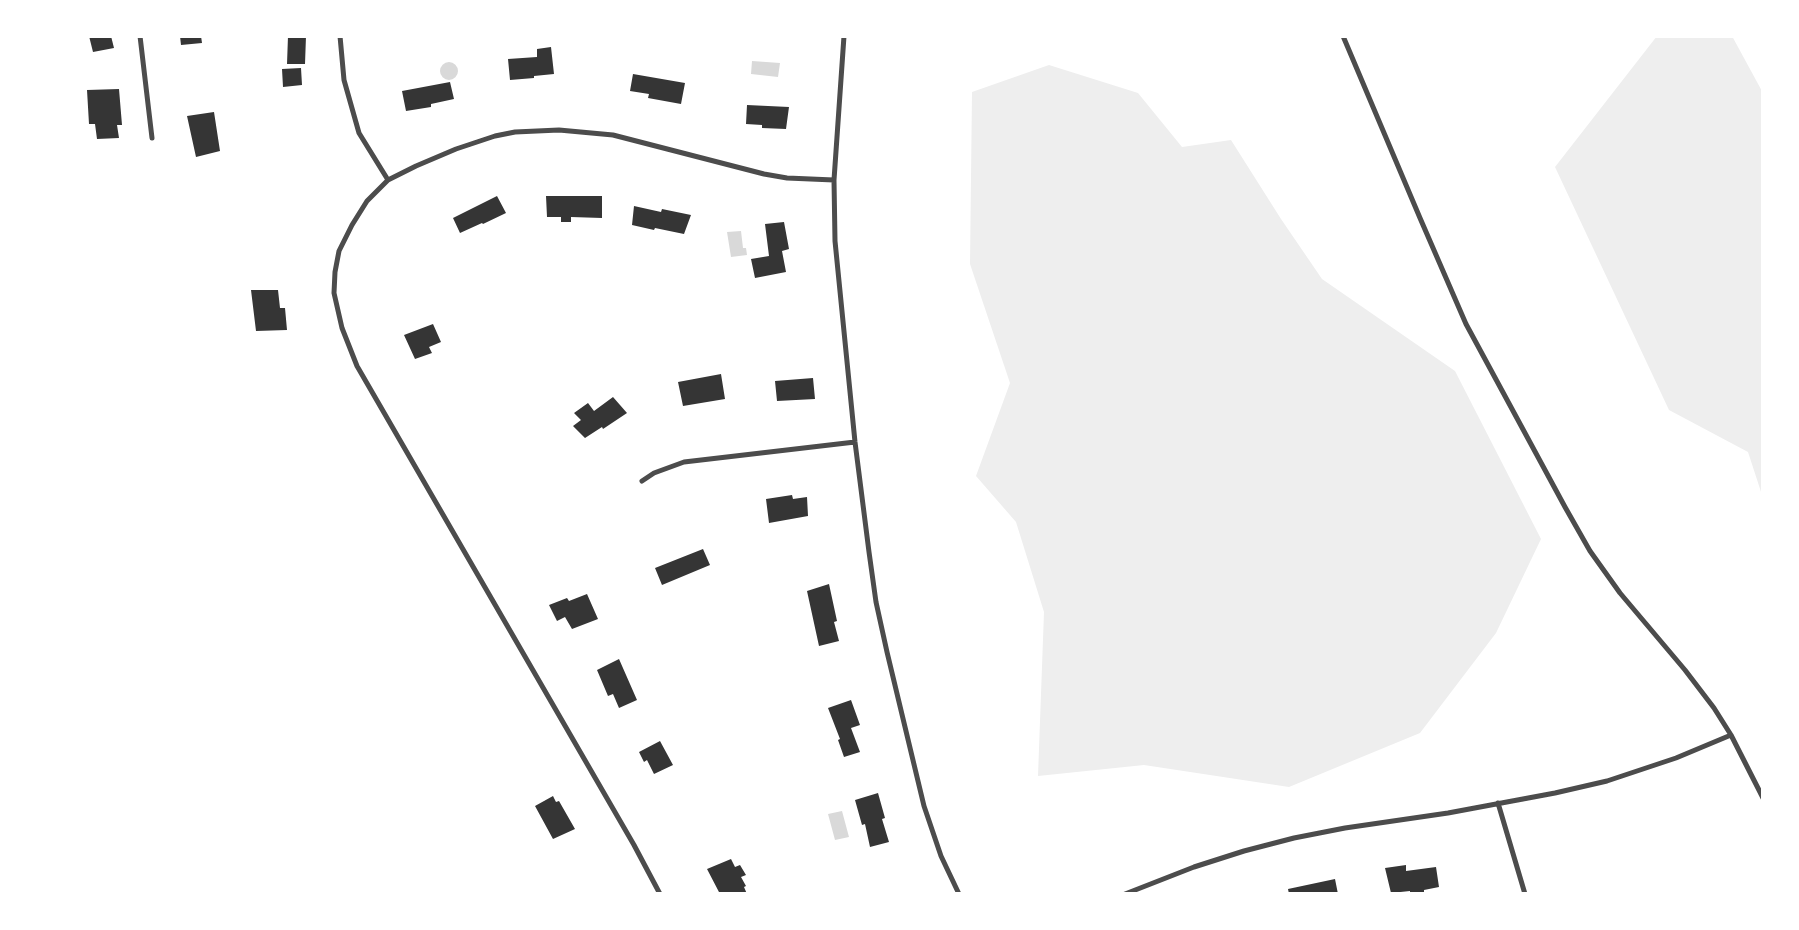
<!DOCTYPE html>
<html>
<head>
<meta charset="utf-8">
<style>
	body { margin:0 }
	#map { position:relative; width:1799px; height:930px; overflow:hidden; background:#fff; font-family:Cabin,sans-serif }
	canvas { display:block }
	.frame { position:absolute; inset:0; border:38px solid #fff; pointer-events:none }
</style>
</head>
<body>
<div id="map">
<canvas width="1799" height="930"></canvas>
<div class="frame"></div>
</div>
<script>
const ctx = document.querySelector('canvas').getContext('2d');
ctx.lineJoin = 'round';
function fillPath(path, color) { ctx.fillStyle = color; ctx.fill(path, 'evenodd'); }
const toPath = rows => new Path2D(rows.map(r => 'M' + r).join(''));
function trace(path, color, width, dash) { ctx.strokeStyle = color; ctx.lineWidth = width; ctx.lineCap = dash ? 'butt' : 'round'; ctx.setLineDash(dash || []); ctx.stroke(path); }
fillPath(toPath([
	[1657,36,1732,36,1763,93,1763,498,1748,452,1669,410,1555,167],
	[1049,65,1138,93,1182,147,1231,140,1281,219,1322,279,1455,371,1541,539,1496,633,1420,733,1289,787,1144,765,1038,776,1044,612,1016,522,976,476,1010,383,970,264,972,92]
]), '#eee');
fillPath(toPath([
	[752,61,780,63,778,77,751,74],
	'440 71a9 9 0 1 1 18 0a9 9 0 1 1-18 0Z',
	[741,231,743,248,746,248,747,255,731,257,727,232],
	[842,811,849,837,835,840,828,814]
]), '#d9d9d9');
fillPath(toPath([
	[89,36,111,36,114,48,93,52],
	[180,36,201,36,202,43,181,45],
	[288,36,306,36,305,64,287,64],
	[551,47,554,74,534,76,534,78,510,80,508,59,537,57,537,49],
	[301,68,302,85,283,87,282,69],
	[633,74,685,83,681,104,648,98,649,94,630,91],
	[450,82,454,99,431,104,431,107,406,111,402,91],
	[119,89,122,125,117,125,119,138,97,139,95,124,89,124,87,90],
	[747,105,789,107,786,129,762,128,762,125,746,124],
	[214,112,220,151,196,157,187,116],
	[497,196,506,213,483,224,482,223,460,233,453,218],
	[546,196,602,196,602,218,571,217,571,222,561,222,561,217,547,217],
	[634,206,661,212,662,209,691,215,684,234,655,228,654,230,632,225],
	[784,222,789,249,782,251,786,272,755,278,751,259,769,256,765,224],
	[251,290,278,290,280,308,285,308,287,330,256,331],
	[433,324,441,342,429,347,432,353,415,359,404,335],
	[721,374,725,399,683,406,678,382],
	[813,378,815,399,777,401,775,381],
	[613,397,627,413,603,429,602,427,585,438,573,426,581,420,574,413,588,403,594,411],
	[792,495,793,499,807,497,808,516,769,523,766,499],
	[703,549,710,565,662,585,655,568],
	[829,584,837,621,834,622,839,641,819,646,807,591],
	[587,594,598,619,572,629,565,617,557,621,549,605,567,598,569,601],
	[619,659,637,700,619,708,613,694,608,696,597,670],
	[851,700,860,725,851,728,860,752,844,757,838,740,840,739,828,708],
	[660,741,673,765,654,774,647,760,644,762,639,752],
	[878,793,885,818,882,819,889,842,870,847,865,824,862,825,855,800],
	[553,796,556,802,559,801,575,829,553,839,535,806],
	[731,859,735,867,740,865,746,875,741,877,746,886,744,887,747,894,720,894,707,869],
	[1406,865,1406,871,1436,867,1439,887,1424,890,1424,894,1410,894,1410,891,1391,893,1385,868],
	[1335,879,1338,894,1289,894,1288,889]
]), '#353535');
trace(toPath([
	[140,36,152,138],
	[340,36,344,80,359,133,388,180],
	[844,36,834,180,835,241,855,442,869,552,876,602,887,652,924,806,941,856,959,894],
	[1343,36,1420,218,1466,324,1565,507,1590,551,1620,593,1685,670,1714,708,1731,735,1763,798],
	[642,481,654,473,684,462,855,442],
	[1498,803,1525,894],
	[660,894,634,845,357,366,342,328,334,293,335,272,339,251,352,225,367,201,388,180,416,166,456,149,495,136,515,132,559,130,613,135,764,174,787,178,834,180],
	[1125,894,1194,867,1244,851,1294,838,1345,828,1448,813,1555,793,1607,781,1676,758,1731,735]
]), '#4c4c4c', 5);
</script>
</body>
</html>
